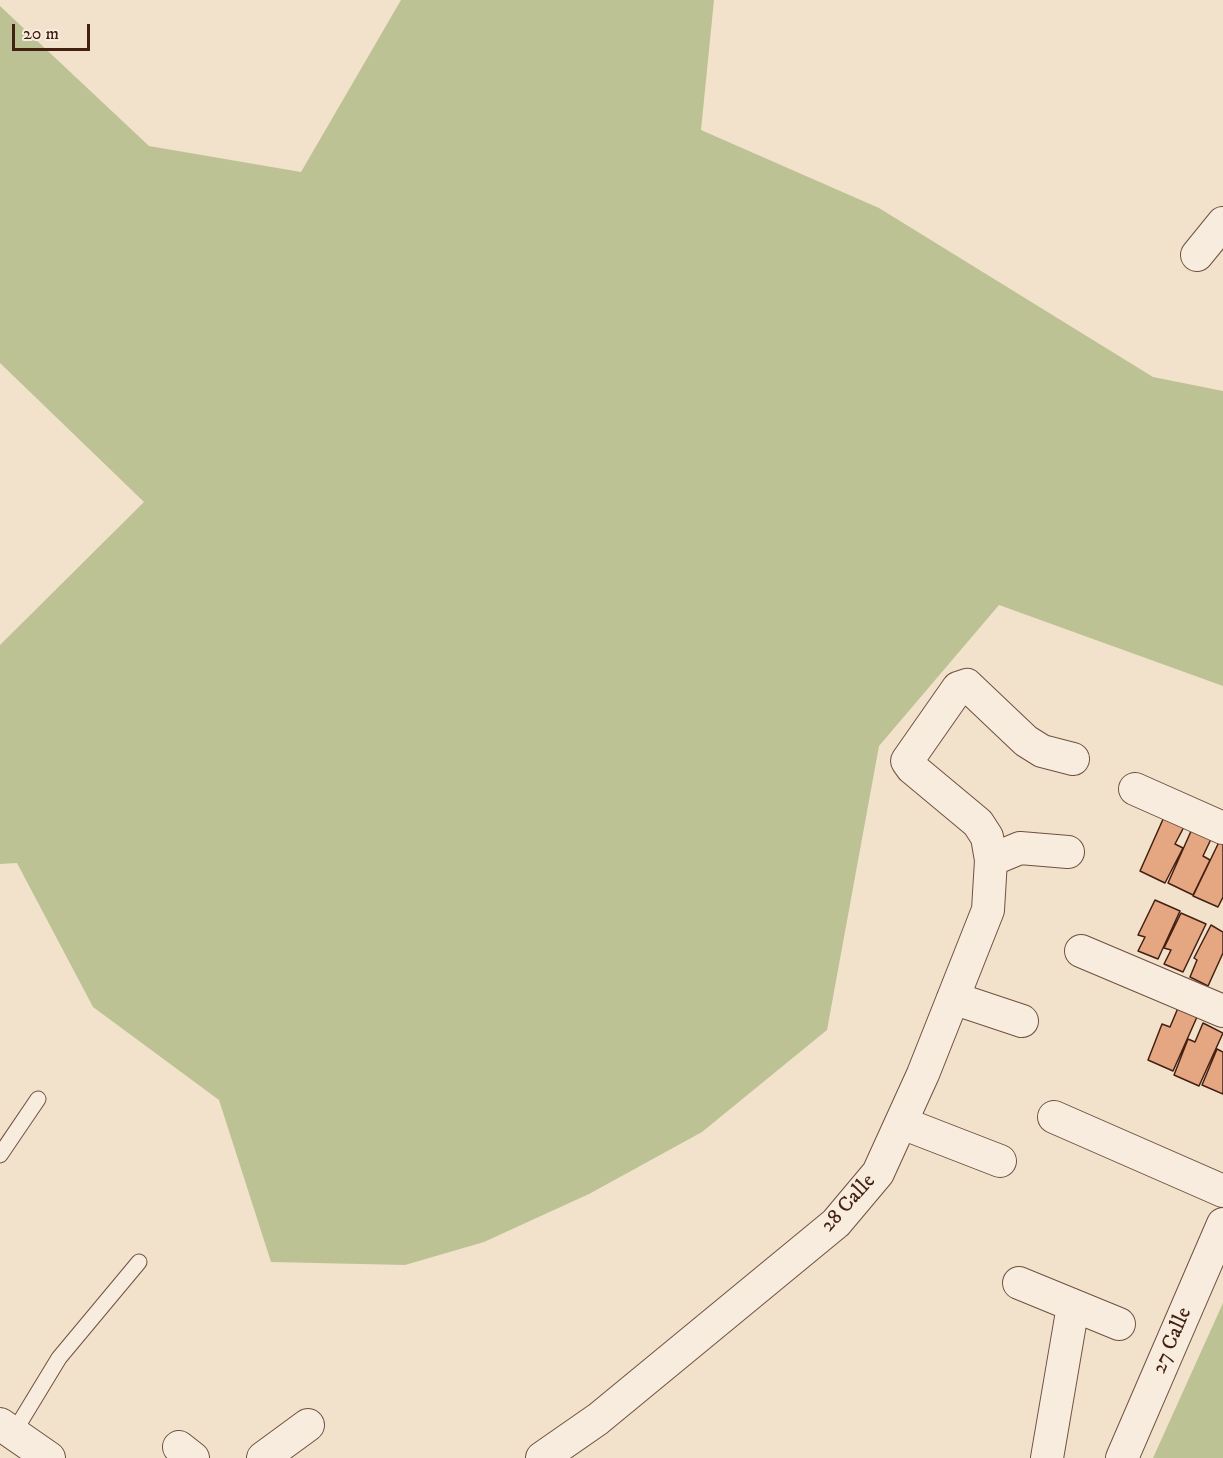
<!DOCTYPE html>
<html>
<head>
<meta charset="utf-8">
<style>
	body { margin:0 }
	#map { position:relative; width:1223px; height:1458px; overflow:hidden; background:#f2e2cb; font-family:"IM FELL DW Pica",serif }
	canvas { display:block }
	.scale { position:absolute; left:12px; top:24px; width:78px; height:27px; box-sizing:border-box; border:3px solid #442013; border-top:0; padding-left:8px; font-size:18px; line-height:21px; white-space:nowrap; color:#442013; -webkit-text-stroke:4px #f7ecdd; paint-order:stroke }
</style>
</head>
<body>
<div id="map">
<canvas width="1223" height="1458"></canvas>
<div class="scale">20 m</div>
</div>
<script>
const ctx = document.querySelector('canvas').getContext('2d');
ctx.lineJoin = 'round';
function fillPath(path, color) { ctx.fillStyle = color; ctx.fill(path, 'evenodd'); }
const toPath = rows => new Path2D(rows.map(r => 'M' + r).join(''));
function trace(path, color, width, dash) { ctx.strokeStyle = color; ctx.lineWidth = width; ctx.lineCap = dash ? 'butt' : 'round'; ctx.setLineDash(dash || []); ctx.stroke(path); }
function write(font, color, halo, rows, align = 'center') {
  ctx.font = font + ' "IM FELL DW Pica",serif'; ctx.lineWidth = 5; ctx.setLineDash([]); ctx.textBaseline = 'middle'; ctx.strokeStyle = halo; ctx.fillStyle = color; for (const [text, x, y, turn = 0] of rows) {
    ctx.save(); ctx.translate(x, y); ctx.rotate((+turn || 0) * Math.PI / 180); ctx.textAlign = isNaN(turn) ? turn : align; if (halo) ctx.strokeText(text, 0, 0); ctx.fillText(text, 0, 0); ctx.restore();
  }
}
fillPath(toPath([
	[401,0,714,0,701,130,879,208,1153,377,1223,391,1223,686,999,605,879,746,827,1030,702,1132,589,1194,484,1242,405,1265,271,1262,219,1100,93,1007,17,863,0,864,0,645,144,502,0,363,0,6,149,146,301,172],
	[1223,1303,1223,1458,1153,1458]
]), '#bdc295');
const building = toPath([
	[1164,817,1185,825,1175,844,1183,848,1165,883,1140,871,1164,817],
	[1192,829,1212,837,1203,856,1210,860,1193,895,1168,883,1192,829],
	[1219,842,1223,844,1223,897,1218,907,1193,896,1219,842],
	[1155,900,1180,911,1158,959,1138,951,1145,937,1138,935,1155,900],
	[1181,913,1206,924,1183,972,1164,964,1171,950,1164,948,1181,913],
	[1211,925,1223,932,1223,953,1208,986,1190,977,1197,960,1194,958,1211,925],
	[1178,1008,1197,1017,1173,1071,1148,1060,1162,1024,1170,1027,1178,1008],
	[1203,1023,1223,1033,1199,1086,1174,1075,1188,1039,1195,1042,1203,1023],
	[1217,1049,1223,1052,1223,1094,1202,1085,1217,1049]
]);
fillPath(building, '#e5a682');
trace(building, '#442013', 1.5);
const lane = toPath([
	[0,1155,38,1099],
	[14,1432,59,1358,139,1262]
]);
const street = toPath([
	[1197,255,1223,223],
	[1135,789,1223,828],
	[991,860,1020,848,1068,852],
	[1081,951,1223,1011],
	[953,998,1022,1021],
	[1054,1117,1223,1191],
	[902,1123,1000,1161],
	[1019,1283,1119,1324],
	[0,1424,49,1458],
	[179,1447,193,1458],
	[263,1458,308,1425],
	[542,1458,598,1419,836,1223,878,1173,923,1074,988,910,991,860,987,837,978,823,912,768,907,761,958,688,967,685,1026,741,1042,751,1073,759],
	[1047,1458,1073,1306],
	[1122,1458,1223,1224]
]);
trace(lane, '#705041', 17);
trace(street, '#705041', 34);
trace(lane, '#f7ecdd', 15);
trace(street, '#f7ecdd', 32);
write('21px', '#442013', '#f7ecdd', [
	["28 Calle",849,1204,-48],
	["27 Calle",1173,1341,-67]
]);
</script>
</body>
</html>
